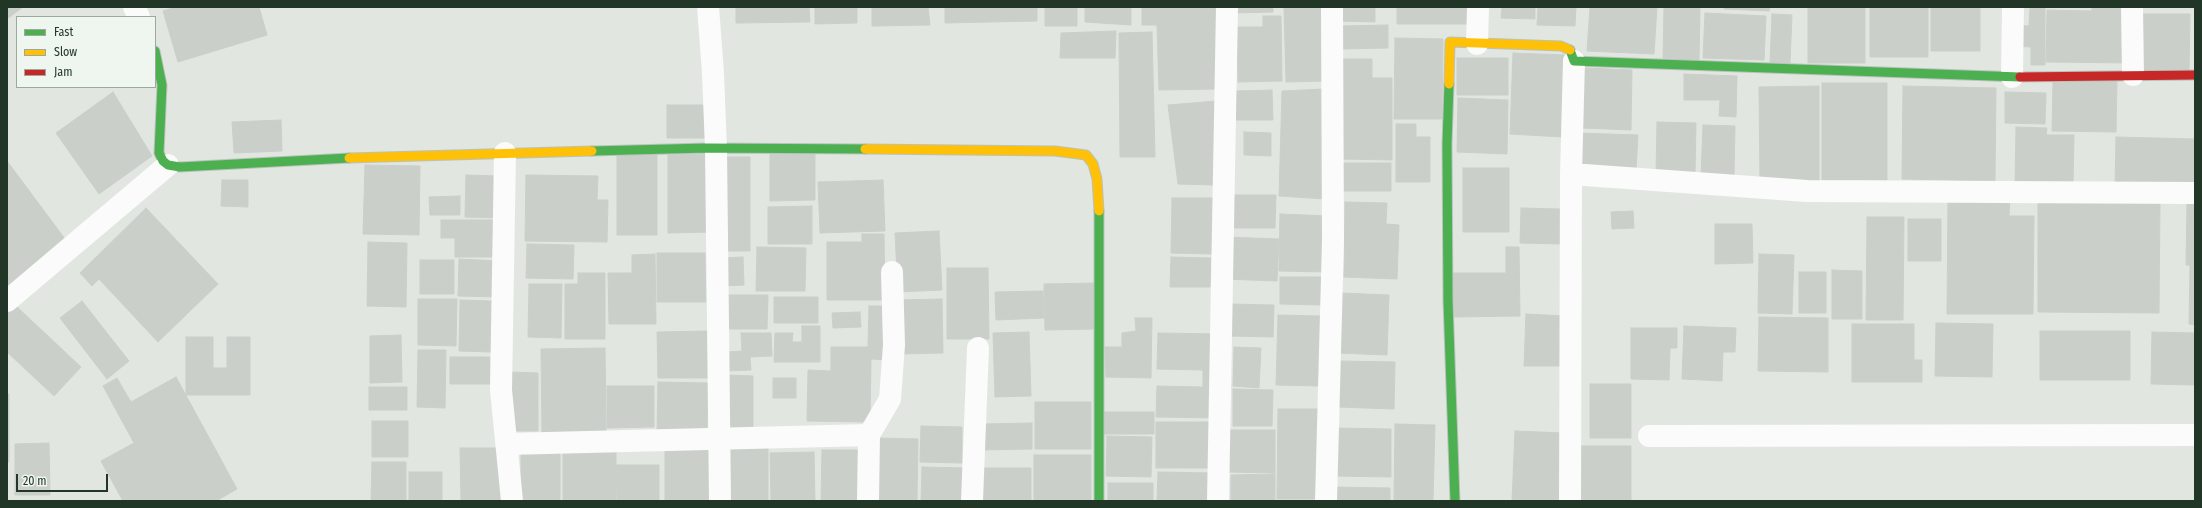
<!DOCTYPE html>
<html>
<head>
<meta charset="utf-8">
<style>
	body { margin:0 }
	#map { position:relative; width:2202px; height:508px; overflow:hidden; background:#e1e6e1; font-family:"Fira Sans Condensed",sans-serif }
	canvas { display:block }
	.frame { position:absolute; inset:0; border:8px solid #223628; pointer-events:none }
	.legend { position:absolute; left:16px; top:16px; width:140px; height:72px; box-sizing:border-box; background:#eff5ef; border:1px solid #9da99f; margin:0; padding:5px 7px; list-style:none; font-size:12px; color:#223628 }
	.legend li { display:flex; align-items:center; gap:8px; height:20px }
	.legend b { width:20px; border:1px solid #9da99f }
	.scale { position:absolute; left:16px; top:474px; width:92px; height:18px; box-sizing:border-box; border:2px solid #223628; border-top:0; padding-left:5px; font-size:12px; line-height:14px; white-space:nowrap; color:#223628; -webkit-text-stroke:3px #eff5ef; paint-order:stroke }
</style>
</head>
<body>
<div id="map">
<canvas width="2202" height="508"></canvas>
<div class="frame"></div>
<ul class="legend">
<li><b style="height:5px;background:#4caf50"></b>Fast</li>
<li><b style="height:5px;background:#ffc107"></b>Slow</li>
<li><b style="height:5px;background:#c62828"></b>Jam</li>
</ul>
<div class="scale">20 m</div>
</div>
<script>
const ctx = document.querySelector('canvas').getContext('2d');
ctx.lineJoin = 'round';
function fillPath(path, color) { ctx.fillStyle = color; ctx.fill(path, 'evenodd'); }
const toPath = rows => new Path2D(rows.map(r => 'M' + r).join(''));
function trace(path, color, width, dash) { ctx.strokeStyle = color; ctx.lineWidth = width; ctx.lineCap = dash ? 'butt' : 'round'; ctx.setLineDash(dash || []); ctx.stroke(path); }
const building = toPath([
	[7,7,23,7,7,19,7,7],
	[176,7,259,7,267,35,178,62,163,11,176,7],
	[736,7,809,7,810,22,736,23,736,7],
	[815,7,857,7,857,23,815,24,815,7],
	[872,7,928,7,930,25,872,26,872,7],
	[945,7,1037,7,1037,21,945,23,945,7],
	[1045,7,1077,7,1077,26,1045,26,1045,7],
	[1085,7,1131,7,1131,25,1085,22,1085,7],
	[1142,7,1218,7,1219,89,1159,90,1157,25,1142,25,1142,7],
	[1234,7,1273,7,1273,12,1234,13,1234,7],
	[1284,7,1322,7,1324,81,1286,82,1284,7],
	[1337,7,1375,7,1375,22,1337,21,1337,7],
	[1397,7,1471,7,1471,24,1397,24,1397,7],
	[1502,7,1535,7,1535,19,1501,18,1502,7],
	[1538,7,1576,7,1575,26,1537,25,1538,7],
	[1590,7,1657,7,1654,54,1587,51,1590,7],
	[1664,7,1700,7,1699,61,1663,58,1664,7],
	[1724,7,1770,7,1769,11,1724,9,1724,7],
	[1808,7,1865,7,1865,63,1808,63,1808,7],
	[1870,7,1928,7,1928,57,1870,57,1870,7],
	[1931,7,1980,7,1980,51,1931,51,1931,7],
	[2092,7,2130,7,2130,63,2046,62,2047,10,2092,11,2092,7],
	[2030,8,2045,8,2045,65,2031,65,2031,47,2015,46,2015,25,2029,26,2030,8],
	[1705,13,1766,16,1764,60,1703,58,1705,13],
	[1772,14,1792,15,1790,63,1770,63,1772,14],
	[2141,14,2190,14,2189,72,2140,72,2141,14],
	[1263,16,1281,16,1282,81,1238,82,1237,27,1263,27,1263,16],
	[1388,25,1388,48,1341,49,1340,26,1388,25],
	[1116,31,1115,58,1060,58,1061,33,1116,31],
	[1152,32,1155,157,1120,157,1119,33,1152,32],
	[1395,38,1443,39,1442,119,1394,119,1395,38],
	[1513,53,1567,55,1563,137,1510,134,1513,53],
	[1457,58,1508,58,1508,95,1457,95,1457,58],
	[1339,59,1372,59,1372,78,1392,78,1392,160,1339,159,1339,59],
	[1584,68,1632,70,1631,130,1583,128,1584,68],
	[1684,74,1737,76,1736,117,1719,116,1720,100,1684,100,1684,74],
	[2053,79,2117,80,2116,132,2052,131,2053,79],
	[1822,83,1887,83,1887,180,1822,180,1822,83],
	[1819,86,1819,182,1760,182,1759,87,1819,86],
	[1903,86,1996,88,1995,181,1902,179,1903,86],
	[1324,89,1325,199,1279,196,1282,91,1324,89],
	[1272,90,1273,120,1236,120,1236,91,1272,90],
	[113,92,152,156,99,194,56,133,113,92],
	[2005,92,2046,93,2045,124,2005,123,2005,92],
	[1458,98,1508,100,1507,154,1457,152,1458,98],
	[1217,101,1213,185,1178,184,1168,105,1217,101],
	[667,105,710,105,710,138,667,138,667,105],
	[281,120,282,151,234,153,232,122,281,120],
	[1657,122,1696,123,1695,175,1656,175,1657,122],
	[1396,124,1416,124,1416,137,1430,137,1430,182,1396,182,1396,124],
	[1703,125,1735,126,1734,175,1701,175,1703,125],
	[2016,127,2047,128,2046,135,2074,135,2073,185,2015,184,2016,127],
	[1244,132,1271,133,1271,156,1244,155,1244,132],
	[1578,133,1638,135,1636,170,1577,168,1578,133],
	[2116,137,2195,139,2195,188,2115,187,2116,137],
	[710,154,711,232,668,233,668,155,710,154],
	[770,154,815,154,815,200,770,201,770,154],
	[617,155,657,155,657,235,617,235,617,155],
	[722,157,750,157,750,251,722,251,722,157],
	[7,161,68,243,10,287,7,283,7,161],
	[1341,163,1391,163,1391,191,1341,191,1341,163],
	[365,165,420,166,419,235,363,234,365,165],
	[1463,168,1509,168,1509,232,1463,232,1463,168],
	[466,175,500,176,499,218,465,217,466,175],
	[526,175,598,176,597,200,608,200,607,242,525,241,526,175],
	[222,180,248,180,248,207,221,206,222,180],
	[883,180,885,231,820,233,818,182,883,180],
	[1233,195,1276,195,1275,228,1232,228,1233,195],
	[460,196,460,215,430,215,429,197,460,196],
	[1172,198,1213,198,1212,254,1171,253,1172,198],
	[1948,198,2010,198,2009,216,2034,216,2033,314,1947,314,1948,198],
	[2038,199,2160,200,2159,313,2038,312,2038,199],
	[1345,202,1387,203,1386,224,1399,225,1397,279,1344,277,1345,202],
	[2187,203,2195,204,2195,325,2189,324,2190,265,2186,265,2187,203],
	[812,206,812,244,768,244,768,207,812,206],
	[146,208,218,284,158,342,99,279,92,286,80,273,146,208],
	[1521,208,1561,209,1560,244,1520,243,1521,208],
	[1633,211,1634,228,1612,229,1611,212,1633,211],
	[1280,214,1328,216,1327,272,1279,271,1280,214],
	[1867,217,1904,217,1903,320,1866,320,1867,217],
	[1908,219,1941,219,1941,261,1908,261,1908,219],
	[441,220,499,220,499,257,455,257,455,238,441,238,441,220],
	[1715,224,1752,224,1753,263,1715,264,1715,224],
	[939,231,942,290,898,292,895,233,939,231],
	[862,234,884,234,885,300,827,300,827,242,862,242,862,234],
	[1225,237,1279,239,1277,281,1224,279,1225,237],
	[368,242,407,243,406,307,367,306,368,242],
	[527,244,574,245,573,279,526,278,527,244],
	[757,247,806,248,805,291,756,291,757,247],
	[1506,247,1519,247,1520,316,1453,317,1453,273,1506,273,1506,247],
	[657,253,705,253,706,302,657,302,657,253],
	[655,254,656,324,609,324,608,273,632,273,632,255,655,254],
	[1759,254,1794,255,1792,314,1758,313,1759,254],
	[743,257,744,285,724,286,722,258,743,257],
	[1171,257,1211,258,1210,287,1170,287,1171,257],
	[459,259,498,261,497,297,458,296,459,259],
	[420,260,454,260,454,294,420,294,420,260],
	[947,268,988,268,989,339,947,339,947,268],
	[1832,270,1862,271,1862,319,1832,319,1832,270],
	[1799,272,1826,272,1826,313,1799,313,1799,272],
	[578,273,605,273,605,339,565,339,565,284,578,284,578,273],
	[1280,277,1323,277,1322,305,1280,304,1280,277],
	[1094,283,1095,329,1045,330,1044,284,1094,283],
	[529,284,562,284,561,338,528,337,529,284],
	[1043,291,1044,318,996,320,995,292,1043,291],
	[1341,293,1389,295,1387,355,1338,353,1341,293],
	[724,295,768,295,767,329,723,329,724,295],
	[774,297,818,297,818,323,774,323,774,297],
	[418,299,457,299,456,346,418,345,418,299],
	[942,299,943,353,900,354,898,300,942,299],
	[460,300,492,301,491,352,459,351,460,300],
	[82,301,129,361,107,379,60,318,82,301],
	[1231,304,1274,305,1273,337,1230,336,1231,304],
	[15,305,81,367,54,396,7,352,7,313,15,305],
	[869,306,890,306,889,360,871,359,870,422,807,421,808,370,831,371,831,347,868,347,869,306],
	[860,312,861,327,833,328,832,313,860,312],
	[1526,314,1565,316,1563,366,1524,366,1526,314],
	[1278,315,1320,316,1318,386,1276,385,1278,315],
	[1759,317,1828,318,1828,372,1758,371,1759,317],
	[1135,318,1152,318,1151,378,1106,377,1105,347,1122,347,1122,333,1136,331,1135,318],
	[1936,323,1993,324,1992,377,1935,376,1936,323],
	[1852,324,1914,324,1914,360,1922,360,1922,382,1852,382,1852,324],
	[802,326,820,326,820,362,774,362,775,333,793,333,792,342,802,342,802,326],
	[1684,326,1736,328,1735,352,1723,352,1722,381,1682,379,1684,326],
	[1631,328,1677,328,1677,348,1670,348,1669,380,1631,379,1631,328],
	[708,331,708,378,658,378,657,332,708,331],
	[2040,331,2130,331,2130,380,2040,380,2040,331],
	[1029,332,1031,396,995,397,993,333,1029,332],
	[2152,332,2195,333,2195,385,2151,384,2152,332],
	[741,333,771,333,772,356,750,357,751,370,727,371,727,352,742,351,741,333],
	[1158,333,1218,334,1217,418,1156,417,1157,386,1203,387,1203,370,1157,369,1158,333],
	[401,335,402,382,370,383,370,336,401,335],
	[186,337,213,337,213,368,227,368,227,337,250,337,250,395,186,395,186,337],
	[1234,347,1261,348,1259,388,1233,386,1234,347],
	[605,348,606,432,542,433,541,349,605,348],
	[418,350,446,350,445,408,417,407,418,350],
	[450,357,490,357,490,384,450,384,450,357],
	[1339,361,1395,362,1394,409,1337,407,1339,361],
	[510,372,538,373,538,431,510,431,510,372],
	[727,375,753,376,753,433,726,432,727,375],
	[176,377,237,489,216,501,123,501,101,461,134,443,103,386,117,378,131,402,176,377],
	[773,378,796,378,796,398,773,398,773,378],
	[658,382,708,383,707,433,657,432,658,382],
	[1590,384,1631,384,1631,438,1590,438,1590,384],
	[607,386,654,386,654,427,607,428,607,386],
	[369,387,407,387,407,410,369,410,369,387],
	[1233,389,1273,390,1272,426,1233,426,1233,389],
	[7,394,9,394,9,462,7,462,7,394],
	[1035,402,1091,402,1091,449,1035,449,1035,402],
	[1278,409,1323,409,1322,499,1277,499,1278,409],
	[1103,412,1154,412,1154,434,1102,434,1103,412],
	[372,421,408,421,408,457,372,457,372,421],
	[1156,422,1216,422,1216,468,1156,468,1156,422],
	[1032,423,1032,449,983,450,983,424,1032,423],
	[1395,424,1435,425,1433,501,1394,501,1395,424],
	[921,426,962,427,962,463,920,462,921,426],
	[1336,428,1391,429,1391,477,1334,476,1336,428],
	[1228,430,1275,430,1275,473,1227,472,1228,430],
	[1515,431,1564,433,1561,501,1512,501,1515,431],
	[1107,436,1152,437,1151,477,1106,476,1107,436],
	[876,438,918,439,917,501,874,501,876,438],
	[49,443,50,495,15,495,15,444,49,443],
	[665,444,716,445,715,501,665,501,665,444],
	[724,445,768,445,768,501,724,501,724,445],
	[1580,446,1631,446,1631,501,1580,501,1580,446],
	[460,448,501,448,501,501,461,501,460,448],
	[563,449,616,449,616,501,563,501,563,449],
	[822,450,861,450,861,501,821,501,822,450],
	[560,452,560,501,521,501,521,453,560,452],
	[814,452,815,501,771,501,770,453,814,452],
	[1034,455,1091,455,1091,501,1034,501,1034,455],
	[372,462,406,462,406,501,371,500,372,462],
	[616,465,659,465,659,501,617,501,616,465],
	[922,467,967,468,966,501,921,501,922,467],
	[981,468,1031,468,1031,501,981,501,981,468],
	[409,472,442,472,442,501,409,501,409,472],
	[1158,472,1214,473,1214,501,1157,501,1158,472],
	[1275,474,1275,501,1231,501,1231,475,1275,474],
	[1108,483,1153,483,1153,501,1108,501,1108,483],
	[1334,487,1390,488,1390,501,1334,501,1334,487]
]);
fillPath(building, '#cacfca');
trace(building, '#cacfca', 1);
const fast = toPath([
	[1570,50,1574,61,2020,77],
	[155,51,162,85,159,153,163,161,168,165,180,167,349,158],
	[1449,84,1447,144,1448,301,1455,501],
	[592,151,707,148,865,149],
	[1099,211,1099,501]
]);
const slow = toPath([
	[1449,84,1450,42,1561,46,1570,50],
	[865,149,1055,151,1086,155,1093,164,1097,179,1099,211],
	[349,158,592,151]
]);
const jam = toPath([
	[2020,77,2195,75]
]);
trace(fast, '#bbc2bc', 11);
trace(slow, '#bbc2bc', 11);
trace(jam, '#bbc2bc', 11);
trace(toPath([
	[134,7,139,17],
	[708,7,713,73,716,149,720,501],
	[2132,7,2133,75],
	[1477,44,1478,7],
	[2012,77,2013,7],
	[505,153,501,390,512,501],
	[1571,174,1807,191,2195,193],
	[7,301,168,165],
	[1649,436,2195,435],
	[507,444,869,435],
	[868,501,869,435,890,399,894,345,892,272],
	[972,501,978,348],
	[1218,501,1227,7],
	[1326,501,1333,240,1332,7],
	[1570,501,1571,174,1574,61]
]), '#fafbfa', 22);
trace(fast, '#4caf50', 9);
trace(slow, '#ffc107', 9);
trace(jam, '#c62828', 9);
</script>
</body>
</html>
